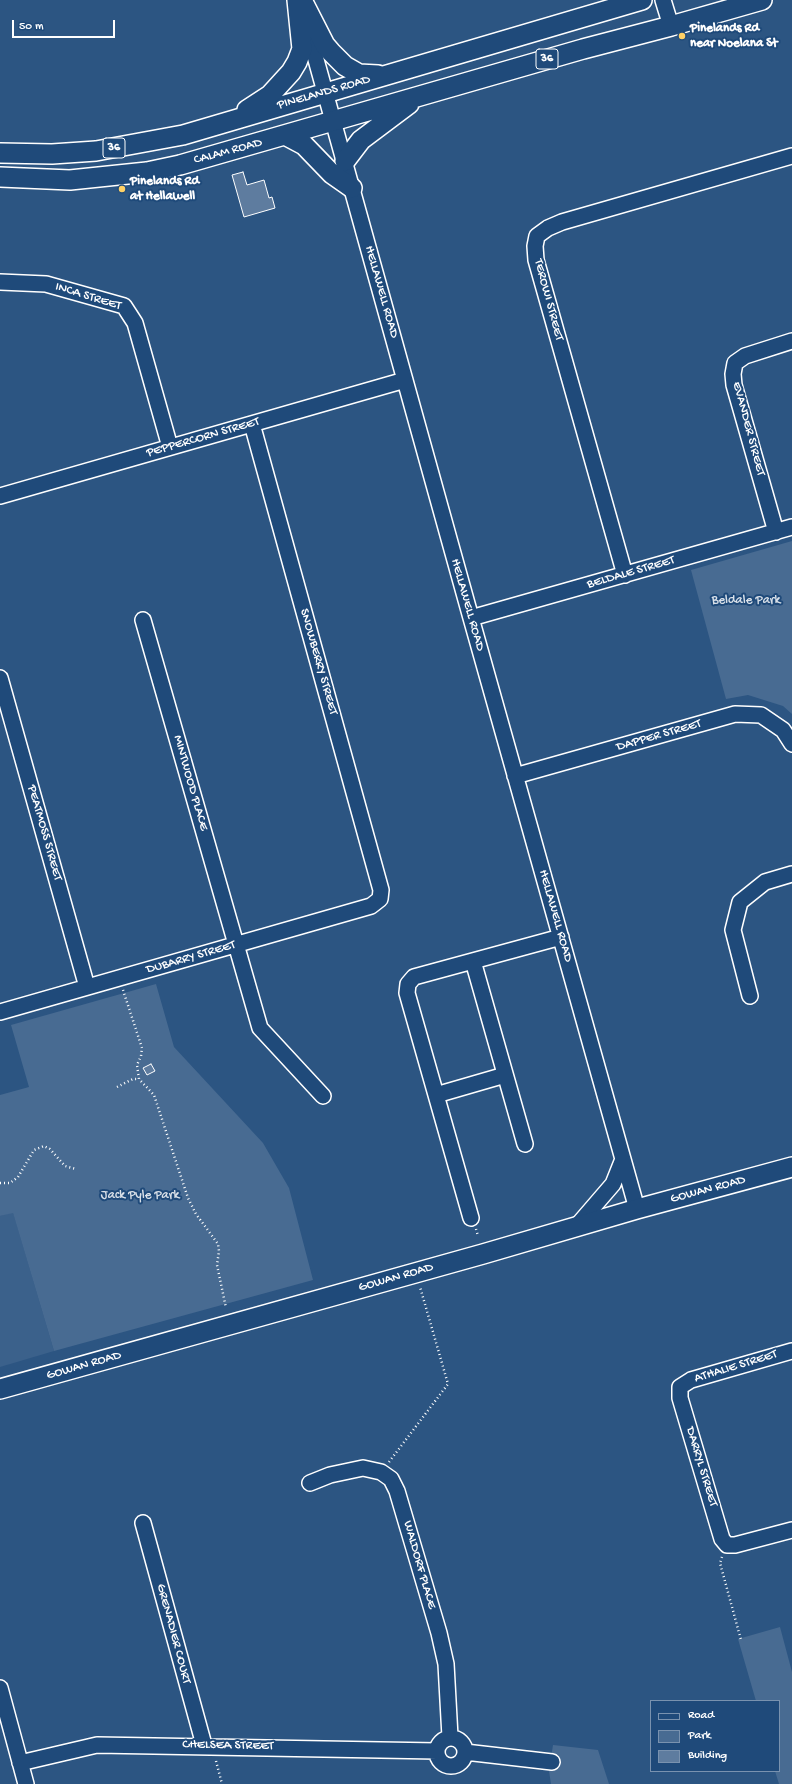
<!DOCTYPE html>
<html>
<head>
<meta charset="utf-8">
<style>
	body { margin:0 }
	#map { position:relative; width:792px; height:1784px; overflow:hidden; background:#2c5582; font-family:"Gochi Hand",sans-serif }
	canvas { display:block }
	.legend { position:absolute; left:650px; top:1700px; width:130px; height:72px; box-sizing:border-box; background:#1f4a7a; border:1px solid #7992af; margin:0; padding:5px 7px; list-style:none; font-size:12px; color:#fff }
	.legend li { display:flex; align-items:center; gap:8px; height:20px }
	.legend b { width:20px; border:1px solid #7992af }
	.scale { position:absolute; left:12px; top:20px; width:103px; height:18px; box-sizing:border-box; border:2px solid #fff; border-top:0; padding-left:5px; font-size:12px; line-height:14px; white-space:nowrap; color:#fff; -webkit-text-stroke:3px #1f4a7a; paint-order:stroke }
</style>
</head>
<body>
<div id="map">
<canvas width="792" height="1784"></canvas>
<ul class="legend">
<li><b style="height:5px;background:#1f4a7a"></b>Road</li>
<li><b style="height:11px;background:#486b92"></b>Park</li>
<li><b style="height:11px;background:#5e7c9f"></b>Building</li>
</ul>
<div class="scale">50 m</div>
</div>
<script>
const ctx = document.querySelector('canvas').getContext('2d');
ctx.lineJoin = 'round';
function fillPath(path, color) { ctx.fillStyle = color; ctx.fill(path, 'evenodd'); }
const toPath = rows => new Path2D(rows.map(r => 'M' + r).join(''));
function trace(path, color, width, dash) { ctx.strokeStyle = color; ctx.lineWidth = width; ctx.lineCap = dash ? 'butt' : 'round'; ctx.setLineDash(dash || []); ctx.stroke(path); }
function write(font, color, halo, rows, align = 'center') {
  ctx.font = font + ' "Gochi Hand",sans-serif'; ctx.lineWidth = 4; ctx.setLineDash([]); ctx.textBaseline = 'middle'; ctx.strokeStyle = halo; ctx.fillStyle = color; for (const [text, x, y, turn = 0] of rows) {
    ctx.save(); ctx.translate(x, y); ctx.rotate((+turn || 0) * Math.PI / 180); ctx.textAlign = isNaN(turn) ? turn : align; if (halo) ctx.strokeText(text, 0, 0); ctx.fillText(text, 0, 0); ctx.restore();
  }
}
fillPath(toPath([
	[13,1212,54,1351,0,1367,0,1216]
]), '#3b618b');
fillPath(toPath([
	[792,541,792,714,783,706,748,695,726,699,691,570],
	[156,984,174,1047,263,1143,289,1188,313,1280,54,1351,13,1213,0,1216,0,1095,29,1087,11,1025],
	[780,1627,792,1672,792,1784,779,1784,775,1771,779,1771,779,1701,756,1701,738,1639],
	[553,1745,598,1750,609,1784,551,1784,549,1771]
]), '#486b92');
const building = toPath([
	[243,172,247,185,264,180,269,198,272,197,275,208,244,217,232,175,243,172],
	[151,1064,155,1071,147,1075,143,1068,151,1064]
]);
fillPath(building, '#5e7c9f');
trace(building, '#fff', 1);
const minor = toPath([
	[663,0,671,26],
	[305,20,471,618,637,1209],
	[0,282,46,284,124,306,135,323,170,447],
	[0,496,405,380],
	[776,532,734,385,733,374,735,363,745,356,792,341],
	[625,575,536,260,535,246,537,236,548,228,562,222,792,156],
	[471,618,792,527],
	[143,620,260,1028,323,1096],
	[0,678,87,987],
	[515,776,735,714,761,715,783,730,792,744],
	[473,961,525,1144],
	[750,996,733,930,740,902,765,882,792,874],
	[0,1012,371,906,380,899,381,890,252,424],
	[436,1095,505,1075],
	[471,1218,407,993,408,984,414,977,561,937],
	[576,1227,613,1184,623,1159],
	[792,1351,691,1380,680,1387,680,1398,722,1539,727,1545,735,1545,792,1530],
	[310,1483,330,1475,363,1468,381,1472,391,1479,397,1491,439,1633,446,1664,450,1737],
	[143,1523,204,1745],
	[0,1688,26,1784],
	'437 1752a14 14 0 1 1 28 0a14 14 0 1 1-28 0Z',
	[465,1752,552,1762],
	[20,1763,97,1745,437,1751]
]);
const major = toPath([
	[302,0,325,45,331,52,345,66,359,74,378,75],
	[247,110,270,95,291,72,297,62,302,49,297,0],
	[287,136,304,145,332,174,352,188],
	[0,153,52,154,96,151,183,135,642,0],
	[345,161,361,140,409,104],
	[0,177,70,180,147,172,180,165,583,49,671,26,762,0],
	[0,1389,483,1254,637,1209,792,1167]
]);
trace(minor, '#fff', 18);
trace(major, '#fff', 22);
trace(toPath([
	[123,990,142,1048,141,1056,137,1065,139,1079,154,1095,188,1198,196,1214,218,1244,219,1251,217,1265,226,1308],
	[117,1087,133,1079,139,1079],
	[0,1183,10,1183,18,1177,34,1150,44,1146,50,1149,65,1166,76,1169],
	[476,1229,478,1236],
	[389,1462,448,1384,420,1287],
	[722,1557,720,1563,741,1640],
	[216,1761,222,1784]
]), '#fff', 2.5, [1, 3]);
trace(minor, '#1f4a7a', 15);
trace(major, '#1f4a7a', 19);
for (const [x, y, r, color] of [
	[682,36,4,"#ffd166"],
	[122,189,4,"#ffd166"]
]) { const dot = new Path2D(); dot.arc(x, y, r, 0, 2 * Math.PI); ctx.fillStyle = color; ctx.fill(dot); trace(dot, '#1f4a7a', 1.5); }
for (const [x, y, w] of [
	[547,59,22],
	[114,148,22]
]) { const box = new Path2D(); box.roundRect(x - w / 2, y - 10, w, 20, 3); ctx.fillStyle = '#1f4a7a'; ctx.fill(box); trace(box, '#fff', 1); }
write('bold 12px', '#fff', null, [
	["36",547,59],
	["36",114,148]
]);
write('bold 13px', '#fff', '#1f4a7a', [
	["Pinelands Rd",690,29],
	["near Noelana St",690,44],
	["Pinelands Rd",130,182],
	["at Hellawell",130,197]
], 'left');
write('13px', '#fff', '#1f4a7a', [
	["PINELANDS ROAD",324,93,-16],
	["CALAM ROAD",228,152,-15],
	["HELLAWELL ROAD",381,292,74],
	["INCA STREET",88,297,17],
	["TEROWI STREET",548,300,75],
	["EVANDER STREET",748,429,75],
	["PEPPERCORN STREET",203,438,-16],
	["BELDALE STREET",631,573,-16],
	["HELLAWELL ROAD",467,605,74],
	["SNOWBERRY STREET",318,662,74],
	["DAPPER STREET",659,736,-16],
	["MINTWOOD PLACE",190,783,74],
	["PEATMOSS STREET",44,833,74],
	["HELLAWELL ROAD",555,916,74],
	["DUBARRY STREET",191,958,-16],
	["GOWAN ROAD",708,1190,-15],
	["GOWAN ROAD",396,1278,-16],
	["GOWAN ROAD",84,1366,-16],
	["ATHALIE STREET",736,1367,-17],
	["DARRYL STREET",701,1467,73],
	["WALDORF PLACE",419,1565,74],
	["GRENADIER COURT",173,1634,75],
	["CHELSEA STREET",228,1746,1]
]);
write('13px', '#dae1e9', '#1f4a7a', [
	["Beldale Park",746,601],
	["Jack Pyle Park",140,1196]
]);
</script>
</body>
</html>
